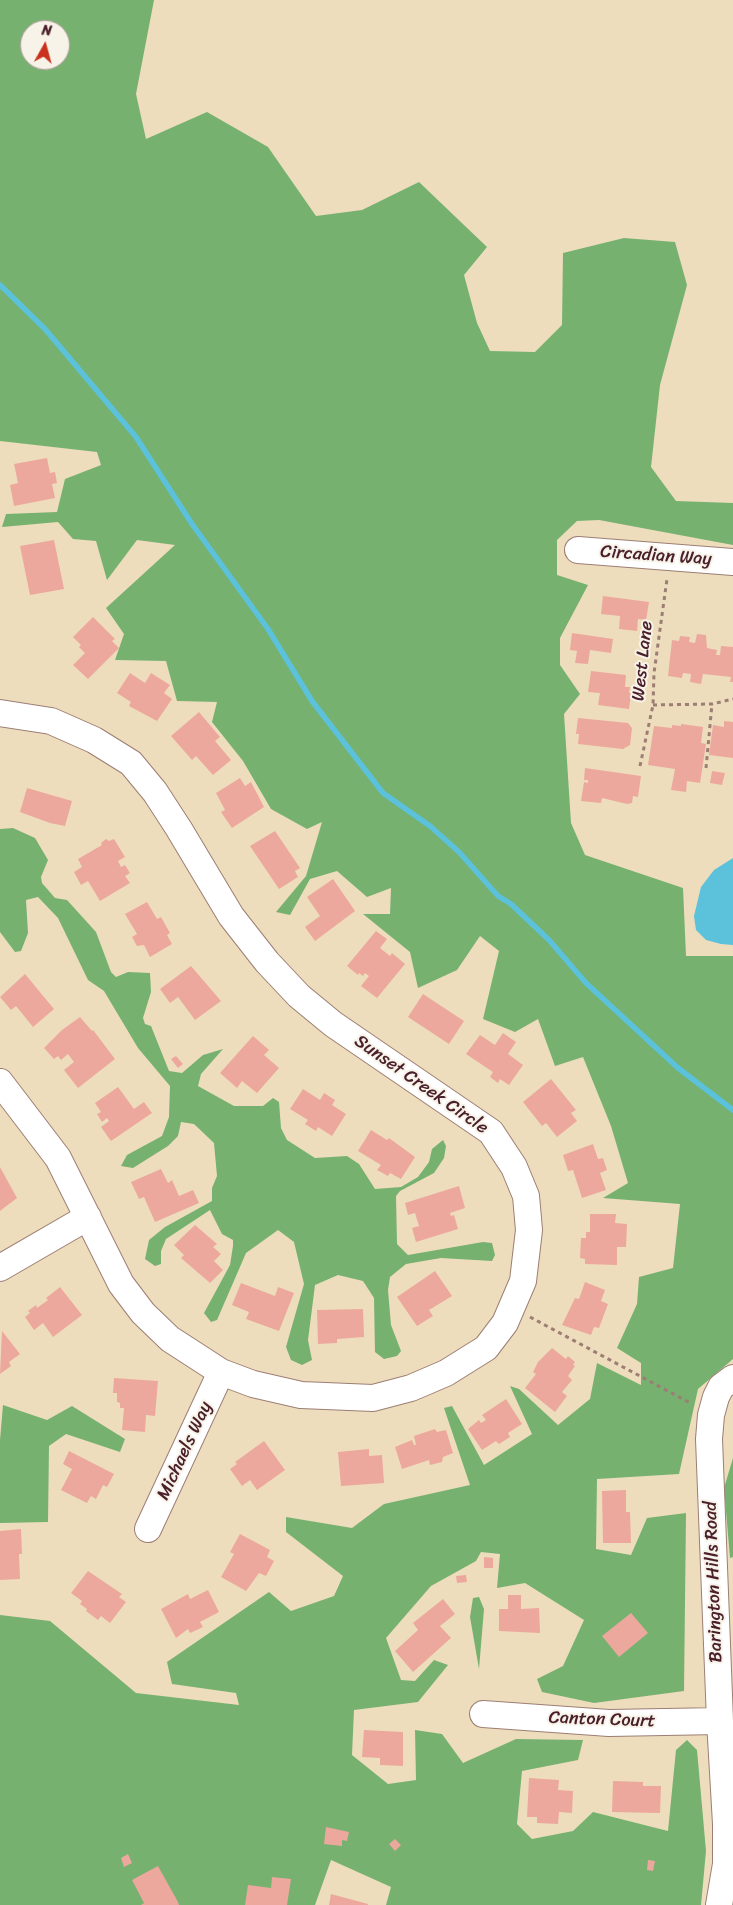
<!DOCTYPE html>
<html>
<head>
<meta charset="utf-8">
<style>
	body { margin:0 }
	#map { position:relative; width:733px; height:1905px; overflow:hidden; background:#eeddbc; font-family:Sriracha,sans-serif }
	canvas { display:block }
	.north { position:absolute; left:20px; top:20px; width:50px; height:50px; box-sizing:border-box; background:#f7f3e8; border:1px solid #b29e9c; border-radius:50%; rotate:7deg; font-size:14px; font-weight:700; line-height:20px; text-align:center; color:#4a1f2b }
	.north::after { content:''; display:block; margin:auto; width:18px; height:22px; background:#c8321e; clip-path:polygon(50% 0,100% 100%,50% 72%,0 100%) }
</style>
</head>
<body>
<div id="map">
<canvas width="733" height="1905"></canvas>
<div class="north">N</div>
</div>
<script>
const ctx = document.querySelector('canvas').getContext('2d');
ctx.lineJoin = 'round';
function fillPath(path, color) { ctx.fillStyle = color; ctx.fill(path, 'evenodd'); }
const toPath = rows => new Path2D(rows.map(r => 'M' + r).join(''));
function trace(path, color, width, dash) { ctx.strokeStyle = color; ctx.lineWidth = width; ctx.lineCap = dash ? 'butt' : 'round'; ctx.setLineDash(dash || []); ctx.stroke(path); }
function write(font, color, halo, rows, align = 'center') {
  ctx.font = font + ' Sriracha,sans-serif'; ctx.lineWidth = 4; ctx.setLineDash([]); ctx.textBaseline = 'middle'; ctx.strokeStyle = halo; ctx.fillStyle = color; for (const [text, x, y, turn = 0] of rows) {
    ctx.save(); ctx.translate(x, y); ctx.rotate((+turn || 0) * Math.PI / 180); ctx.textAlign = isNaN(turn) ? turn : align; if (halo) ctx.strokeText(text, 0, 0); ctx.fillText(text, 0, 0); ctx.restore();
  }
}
fillPath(toPath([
	[0,0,154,0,136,94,146,139,207,112,268,147,316,216,362,210,419,182,487,247,464,275,477,323,490,351,535,352,562,325,563,253,624,238,675,242,687,285,660,385,651,467,676,501,733,503,733,545,599,520,577,521,557,540,557,575,588,585,560,638,560,665,580,694,564,714,571,823,585,855,683,888,686,956,733,956,733,1359,698,1389,679,1474,597,1479,596,1549,631,1555,647,1518,686,1513,684,1691,594,1703,542,1692,537,1679,563,1666,584,1620,525,1583,497,1588,500,1554,481,1552,476,1561,431,1586,386,1638,401,1680,415,1681,434,1660,448,1665,418,1702,354,1710,352,1755,388,1784,416,1780,415,1730,442,1734,463,1763,516,1739,583,1740,578,1760,522,1771,517,1824,532,1839,573,1831,593,1812,668,1831,676,1750,687,1740,697,1750,706,1851,701,1905,386,1905,391,1887,331,1860,315,1905,0,1905,0,1615,50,1621,136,1693,239,1705,236,1693,172,1684,167,1662,269,1592,291,1611,334,1596,343,1576,286,1532,286,1517,352,1528,384,1504,470,1485,444,1408,452,1406,484,1465,532,1434,510,1386,519,1389,558,1425,590,1399,597,1363,641,1385,641,1363,617,1348,637,1304,639,1277,673,1268,680,1204,603,1198,628,1183,611,1126,583,1057,555,1066,538,1019,515,1032,483,1019,499,951,480,936,457,970,418,988,410,952,363,914,390,914,391,888,367,897,337,871,310,879,290,915,276,912,306,876,322,822,307,829,271,809,243,761,212,722,217,702,177,701,166,661,115,660,124,634,106,608,175,545,137,540,107,580,96,541,73,539,58,522,2,527,6,514,57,512,65,479,101,465,97,452,0,441],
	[30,30,60,30,60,60,30,60],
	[13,828,35,838,48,860,41,877,42,883,55,898,67,900,96,932,111,972,116,977,128,972,150,973,151,992,143,1018,145,1024,151,1026,169,1071,182,1073,203,1055,223,1049,201,1074,198,1086,234,1106,263,1106,273,1098,279,1102,281,1128,287,1140,315,1158,347,1156,359,1164,375,1189,401,1187,418,1177,429,1162,432,1149,443,1140,446,1146,444,1158,434,1173,400,1191,396,1196,397,1244,408,1255,483,1242,492,1243,495,1255,492,1261,441,1258,406,1264,390,1277,388,1290,391,1325,401,1351,397,1356,384,1359,375,1352,374,1298,363,1281,338,1275,315,1285,308,1340,312,1360,302,1365,291,1360,286,1347,304,1284,294,1242,278,1230,246,1253,217,1320,211,1322,204,1313,230,1265,233,1246,233,1240,222,1234,210,1210,166,1239,161,1251,161,1264,155,1266,145,1259,149,1240,165,1227,212,1201,212,1188,217,1176,214,1143,194,1124,181,1122,178,1136,168,1146,133,1168,121,1166,127,1155,162,1136,169,1117,170,1086,138,1048,104,991,88,980,58,918,38,897,26,900,28,933,21,951,15,952,0,932,0,829],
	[3,1405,47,1420,72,1406,125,1439,120,1452,66,1434,49,1446,48,1522,0,1523,0,1440],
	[733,1458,733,1557,730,1558,724,1488],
	[479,1597,484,1609,479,1669,470,1617,473,1598]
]), '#76b170');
fillPath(toPath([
	[733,858,733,945,721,944,706,940,696,930,694,916,701,887,714,870]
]), '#5cc1da');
trace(toPath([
	[0,285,45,329,136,437,192,524,268,629,312,701,383,793,430,826,459,852,498,896,511,904,549,940,586,983,678,1068,733,1110]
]), '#5cc1da', 5.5);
fillPath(toPath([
	[47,458,50,473,55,472,57,483,52,484,55,498,14,506,10,485,18,483,14,464],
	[54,540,64,589,30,595,20,546],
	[603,596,649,602,646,620,638,619,637,631,619,629,620,616,601,614],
	[93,617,115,639,112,641,119,648,88,679,73,665,85,653,79,647,81,645,73,637],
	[572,633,613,639,611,653,590,650,588,664,575,663,577,651,570,650],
	[697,634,706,635,707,648,717,650,716,655,720,655,721,646,733,647,733,682,730,682,731,677,703,674,701,684,690,682,691,674,683,673,682,678,668,676,672,640,679,641,680,636,690,637,689,642,695,643],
	[591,671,626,675,625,687,630,687,629,693,631,693,629,709,598,705,600,693,588,692],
	[130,673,145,683,151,673,170,685,164,693,172,699,157,721,129,706,131,702,117,693],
	[199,712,220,737,215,741,231,760,213,775,196,756,192,760,171,736],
	[578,718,628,723,632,728,630,745,623,749,578,744,579,734,576,734],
	[724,721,733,722,733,758,709,755,713,725,724,727],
	[681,724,703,727,701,743,706,744,700,783,687,781,686,792,671,790,675,769,648,765,654,726,672,728,672,725,681,726],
	[585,768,641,776,638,797,633,796,632,803,627,804,602,798,601,803,581,801,584,782,588,783,588,780,584,780],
	[712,771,725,773,722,785,710,783],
	[240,778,245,786,251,782,264,807,232,828,221,812,225,810,216,793],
	[27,788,72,801,65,826,50,823,20,812],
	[275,831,300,868,295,871,298,877,279,889,250,846],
	[106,839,109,841,114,839,125,857,118,861,121,867,125,865,130,873,125,876,130,883,100,901,88,881,81,885,74,872,82,867,78,859,102,845,101,843],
	[333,879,355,911,315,941,305,927,320,916,307,897],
	[147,902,157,919,161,917,170,933,167,935,172,944,150,957,144,945,137,946,132,937,137,934,125,914],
	[376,931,387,939,380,948,390,956,392,953,405,964,377,998,361,986,369,976,365,973,363,976,359,973,358,975,347,966],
	[191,966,221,1001,195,1020,178,997,170,1003,160,989],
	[25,974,54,1009,33,1027,16,1006,11,1010,0,997],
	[423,994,464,1021,449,1044,408,1017],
	[80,1017,92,1031,93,1030,115,1059,78,1088,64,1070,74,1062,68,1054,61,1060,58,1056,54,1059,44,1048,62,1030],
	[503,1033,516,1042,508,1054,523,1065,509,1085,500,1079,498,1083,490,1077,493,1072,466,1054,480,1035,495,1045],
	[253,1036,269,1050,264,1055,279,1068,257,1093,242,1081,237,1088,220,1073],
	[176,1056,183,1064,178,1068,171,1059],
	[551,1079,576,1110,571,1113,577,1121,557,1137,546,1123,542,1126,523,1102],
	[118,1087,134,1109,144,1102,152,1113,111,1141,101,1127,109,1121,107,1118,102,1122,97,1114,101,1112,95,1103],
	[303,1089,320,1100,324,1093,335,1100,332,1105,346,1114,332,1136,318,1127,316,1131,305,1124,308,1120,290,1109],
	[371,1130,387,1140,389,1138,415,1157,401,1179,390,1173,388,1176,377,1170,381,1165,358,1151],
	[593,1144,598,1159,603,1158,607,1170,600,1173,606,1190,582,1198,573,1170,568,1171,563,1155],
	[0,1167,17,1198,0,1211],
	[161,1169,168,1183,172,1180,179,1196,193,1190,199,1203,155,1222,144,1197,139,1199,131,1182],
	[459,1186,465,1208,450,1213,451,1216,454,1215,458,1229,416,1242,412,1228,419,1226,415,1213,408,1215,405,1203],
	[590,1214,616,1214,615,1223,627,1224,626,1247,617,1247,617,1265,585,1264,585,1259,580,1258,581,1238,586,1238,586,1232,590,1232],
	[195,1225,217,1244,213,1247,221,1254,214,1261,223,1270,210,1283,181,1258,184,1255,174,1245],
	[435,1271,452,1296,429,1310,433,1316,417,1326,397,1297],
	[585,1282,605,1290,601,1301,608,1304,599,1328,594,1327,591,1335,562,1325,575,1298,579,1299],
	[241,1283,275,1296,278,1287,294,1293,279,1331,246,1319,249,1312,232,1305],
	[60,1287,82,1315,53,1337,43,1323,34,1330,25,1317,30,1313,28,1311,36,1305,37,1308,48,1300,46,1298],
	[363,1309,364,1337,337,1339,337,1343,318,1344,317,1310],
	[2,1331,20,1354,9,1362,11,1366,0,1374],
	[552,1348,566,1359,568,1356,575,1362,573,1365,575,1366,568,1376,572,1380,562,1392,567,1396,555,1412,525,1388,536,1374,533,1372,538,1362],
	[114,1378,158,1381,155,1416,146,1415,145,1432,122,1430,124,1408,120,1408,120,1403,117,1402,117,1393,113,1393],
	[506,1399,522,1424,508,1433,510,1437,499,1444,496,1441,482,1450,468,1429,479,1420,481,1423,486,1420,482,1415],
	[435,1429,437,1432,446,1430,453,1453,443,1457,442,1462,430,1465,429,1460,402,1469,395,1447,412,1440,414,1445,416,1445,414,1436],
	[264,1441,285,1470,257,1490,250,1480,242,1486,230,1469,237,1464,235,1462],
	[369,1449,369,1456,382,1455,384,1483,341,1486,338,1452],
	[69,1451,114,1474,107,1487,103,1485,96,1499,91,1496,87,1503,61,1490,72,1469,63,1464],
	[626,1490,626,1512,630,1512,631,1543,603,1543,602,1491],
	[21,1529,22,1554,19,1554,20,1579,0,1580,0,1531],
	[240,1534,270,1550,267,1557,274,1561,266,1576,259,1573,246,1591,221,1577,234,1554,230,1552],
	[484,1557,493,1558,493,1568,484,1568],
	[88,1571,122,1594,119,1597,126,1602,110,1623,101,1616,98,1620,86,1611,87,1609,80,1604,82,1601,71,1593],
	[466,1575,467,1582,457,1583,456,1576],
	[208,1590,219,1612,200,1622,203,1627,190,1633,188,1629,176,1638,161,1609,188,1594,190,1599],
	[508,1595,521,1595,521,1609,539,1608,540,1633,499,1631,499,1609,508,1609],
	[443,1599,455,1614,440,1626,451,1638,413,1672,395,1651,418,1630,413,1623],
	[631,1613,648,1633,619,1657,602,1636],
	[364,1730,403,1732,403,1766,380,1765,380,1758,362,1757],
	[529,1778,559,1780,558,1790,573,1791,572,1813,559,1812,558,1824,537,1823,537,1817,527,1817],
	[613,1781,643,1782,643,1786,661,1786,660,1813,612,1812],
	[326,1827,349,1832,347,1841,342,1840,342,1846,324,1844],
	[395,1839,401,1845,395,1851,389,1844],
	[128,1854,132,1863,124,1867,121,1858],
	[648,1860,655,1861,653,1871,647,1870],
	[158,1866,178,1902,179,1905,141,1905,144,1903,132,1880],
	[272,1877,291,1879,287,1905,245,1905,248,1885,271,1888],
	[331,1894,368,1904,368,1905,329,1905]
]), '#eca89d');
const minor = toPath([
	[578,550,733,562],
	[0,713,51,721,94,740,131,763,155,792,179,829,231,916,267,962,299,996,333,1024,491,1132,514,1167,526,1196,529,1230,523,1281,505,1323,486,1348,446,1373,411,1388,373,1398,301,1395,253,1384,221,1372,170,1339,143,1313,121,1284,58,1158,0,1082],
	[0,1268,88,1217],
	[148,1529,221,1372],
	[483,1714,609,1723,720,1721],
	[719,1905,726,1864,726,1824,720,1721,709,1439,711,1415,716,1397,721,1387,733,1378]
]);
trace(minor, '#9c7e74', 28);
trace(toPath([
	[653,705,712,704,733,699],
	[640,766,653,705,654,673,667,579],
	[706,768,712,704],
	[530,1317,692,1404]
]), '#9c7e74', 3, [4, 4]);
trace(minor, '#fff', 26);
write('18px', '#4a1f2b', '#f7f3e8', [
	["Circadian Way",656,556,4],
	["West Lane",643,661,-84],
	["Sunset Creek Circle",421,1085,35],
	["Michaels Way",185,1451,-65],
	["Barington Hills Road",714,1582,-92],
	["Canton Court",602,1720,2]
]);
</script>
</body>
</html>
